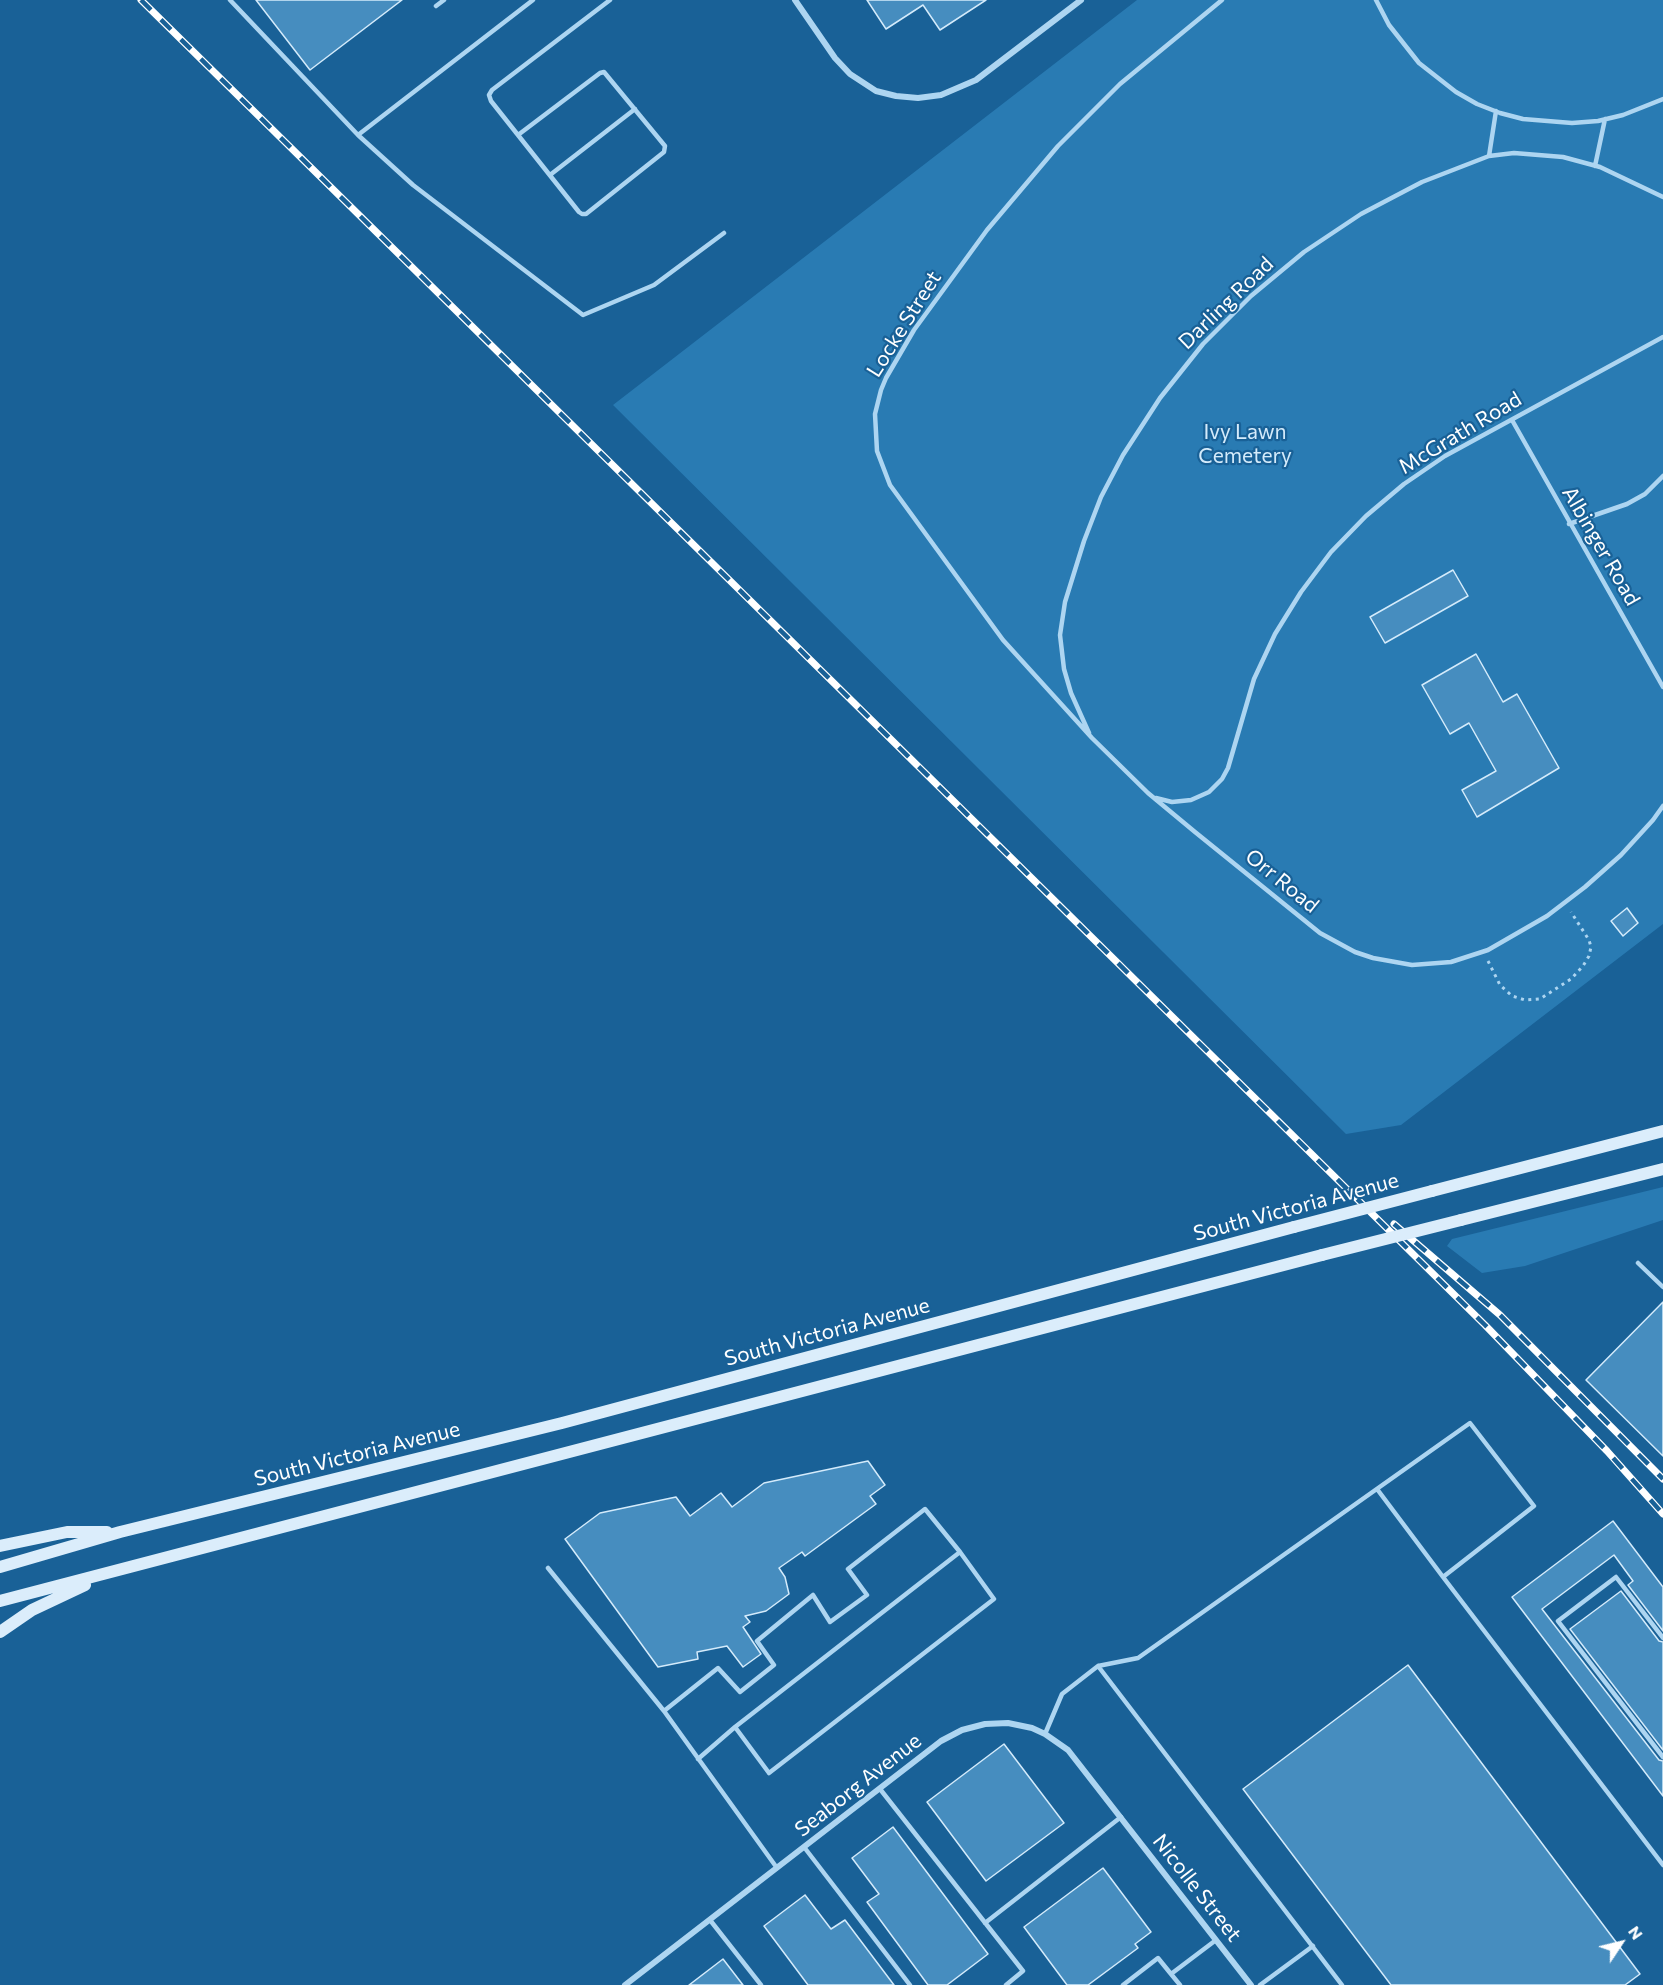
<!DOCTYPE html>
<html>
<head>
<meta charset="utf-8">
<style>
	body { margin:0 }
	#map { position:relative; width:1663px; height:1985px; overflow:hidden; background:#196197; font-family:Commissioner,sans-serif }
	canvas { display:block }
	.north { position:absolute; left:1591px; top:1913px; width:60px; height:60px; -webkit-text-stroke:4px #196197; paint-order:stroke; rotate:55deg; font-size:16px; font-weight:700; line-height:24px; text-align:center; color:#fff }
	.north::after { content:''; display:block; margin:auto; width:21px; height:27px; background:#fff; clip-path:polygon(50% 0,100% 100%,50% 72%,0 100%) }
</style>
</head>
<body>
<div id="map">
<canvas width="1663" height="1985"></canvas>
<div class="north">N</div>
</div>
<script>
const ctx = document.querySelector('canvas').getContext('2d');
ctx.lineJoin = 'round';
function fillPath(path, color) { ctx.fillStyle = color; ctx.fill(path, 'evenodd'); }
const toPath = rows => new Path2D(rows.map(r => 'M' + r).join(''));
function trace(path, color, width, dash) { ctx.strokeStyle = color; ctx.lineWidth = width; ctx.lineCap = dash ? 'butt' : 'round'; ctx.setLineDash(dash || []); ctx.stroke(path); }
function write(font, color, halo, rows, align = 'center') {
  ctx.font = font + ' Commissioner,sans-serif'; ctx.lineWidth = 4.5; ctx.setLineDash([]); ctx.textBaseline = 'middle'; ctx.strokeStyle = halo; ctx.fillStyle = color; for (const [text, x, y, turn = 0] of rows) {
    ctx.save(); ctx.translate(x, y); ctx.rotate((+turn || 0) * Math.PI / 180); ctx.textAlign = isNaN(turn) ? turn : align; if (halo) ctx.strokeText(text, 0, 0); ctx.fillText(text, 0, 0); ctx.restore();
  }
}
fillPath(toPath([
	[1137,0,1663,0,1663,924,1401,1125,1346,1134,613,405],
	[1663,1187,1663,1220,1525,1266,1482,1273,1447,1246,1452,1239]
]), '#297bb3');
const building = toPath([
	[256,0,402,0,310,70,256,0],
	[867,0,986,0,940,30,923,5,886,29,867,0],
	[1453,570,1468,596,1385,643,1370,617,1453,570],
	[1476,654,1503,702,1517,694,1559,768,1477,817,1462,790,1496,771,1469,723,1450,734,1422,685,1476,654],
	[1627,908,1638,923,1623,936,1611,921,1627,908],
	[1663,1302,1663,1456,1586,1380,1663,1302],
	[868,1461,885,1485,870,1496,876,1504,805,1556,802,1552,779,1568,785,1577,789,1594,766,1611,745,1616,750,1622,743,1627,761,1654,743,1667,727,1646,697,1652,698,1659,658,1667,565,1539,600,1513,676,1497,690,1516,721,1493,732,1507,764,1483,868,1461],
	[1613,1521,1663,1587,1663,1631,1628,1585,1633,1581,1614,1555,1542,1609,1659,1760,1663,1761,1663,1796,1512,1597,1613,1521],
	[1621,1591,1659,1641,1663,1642,1663,1750,1570,1629,1621,1591],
	[1408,1665,1640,1974,1625,1985,1391,1985,1243,1789,1408,1665],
	[1004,1744,1064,1823,986,1881,927,1802,1004,1744],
	[893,1827,988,1954,947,1985,928,1985,867,1902,879,1894,852,1858,893,1827],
	[1103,1868,1151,1932,1135,1944,1138,1948,1088,1985,1067,1985,1024,1927,1103,1868],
	[805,1895,831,1929,845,1920,894,1985,808,1985,764,1926,805,1895],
	[723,1959,743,1985,689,1985,723,1959]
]);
fillPath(building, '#468dbf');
trace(building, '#d4ebfb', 1.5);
trace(toPath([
	[1488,961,1500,985,1512,996,1525,1000,1540,999,1571,979,1583,966,1589,956,1591,947,1589,940,1571,912]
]), '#add5f1', 3, [3, 4.5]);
trace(toPath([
	[230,0,358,135,533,0],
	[1222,0,1120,84,1058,146,987,230,914,330,886,378,881,390,875,414,877,451,890,485,1003,640,1092,738,1148,793,1195,832,1320,933,1355,952,1373,958,1412,965,1451,962,1488,950,1547,916,1585,887,1621,855,1653,820,1663,806],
	[1376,0,1389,25,1419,63,1456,92,1477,104,1500,113,1523,119,1572,123,1598,121,1623,115,1663,99],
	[436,6,444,0],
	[358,135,413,185,583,315,654,285,724,233],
	[518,135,600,73,604,72,665,146,664,152,586,214,582,214,579,212,491,101,489,95,492,90,610,0],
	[1489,156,1496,111],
	[1595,166,1605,119],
	[550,175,635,109],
	[1512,420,1663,687],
	[1569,524,1627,504,1645,494,1663,476],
	[1089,733,1071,693,1064,669,1060,635,1065,602,1084,541,1101,497,1123,455,1160,398,1203,344,1251,296,1304,252,1361,214,1422,182,1489,156,1514,153,1563,157,1600,167,1663,197],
	[1156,798,1172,802,1191,800,1209,792,1222,779,1228,768,1254,679,1275,634,1301,592,1331,552,1366,516,1404,484,1445,456,1663,337],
	[1638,1263,1663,1287],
	[1377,1489,1443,1577],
	[548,1568,664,1711,777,1868],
	[1663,1638,1616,1577,1558,1621,1663,1757],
	[1098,1666,1342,1985],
	[664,1711,718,1668,740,1692,774,1665,757,1641,813,1595,830,1622,867,1595,848,1569,925,1509,960,1552],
	[1045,1734,1062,1694,1098,1666,1138,1658,1470,1423,1534,1506,1443,1577,1663,1865],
	[698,1759,735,1727,960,1552,994,1599,769,1773,735,1727],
	[880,1789,1023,1971,1006,1985],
	[804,1847,910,1985],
	[710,1920,761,1985],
	[985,1923,1121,1817],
	[1171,1974,1180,1985],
	[1123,1985,1158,1958,1171,1974,1216,1940],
	[1260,1985,1313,1946]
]), '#add5f1', 4.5);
trace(toPath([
	[795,0,835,58,850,74,876,91,896,96,918,98,941,95,976,80,1081,0],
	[625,1985,941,1741,962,1730,985,1724,1008,1723,1032,1728,1045,1734,1068,1750,1251,1985]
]), '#add5f1', 6);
trace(toPath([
	[1432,1191,1663,1131],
	[1461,1220,1663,1169],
	[0,1546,67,1532,107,1532],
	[0,1567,120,1532,562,1423,1294,1227],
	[0,1601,1322,1255],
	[0,1632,32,1610,85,1585]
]), '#dbedfb', 12);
const rail = toPath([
	[141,0,1485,1325,1607,1451,1663,1514],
	[1394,1224,1500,1315,1663,1479]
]);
trace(rail, '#fff', 7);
trace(rail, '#196197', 4.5, [14]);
trace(toPath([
	[1294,1227,1432,1191],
	[1322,1255,1461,1220]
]), '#dbedfb', 12);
write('21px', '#fff', '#196197', [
	["Darling Road",1226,303,-44],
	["Locke Street",904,324,-58],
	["McGrath Road",1460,433,-31],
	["Albinger Road",1601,546,60],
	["Orr Road",1282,881,39],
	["South Victoria Avenue",1296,1207,-15],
	["South Victoria Avenue",827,1332,-15],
	["South Victoria Avenue",357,1454,-14],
	["Seaborg Avenue",858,1785,-38],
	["Nicolle Street",1197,1888,52]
]);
write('21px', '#d4ebfb', '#196197', [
	["Ivy Lawn",1245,432],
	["Cemetery",1245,456]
]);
</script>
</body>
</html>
